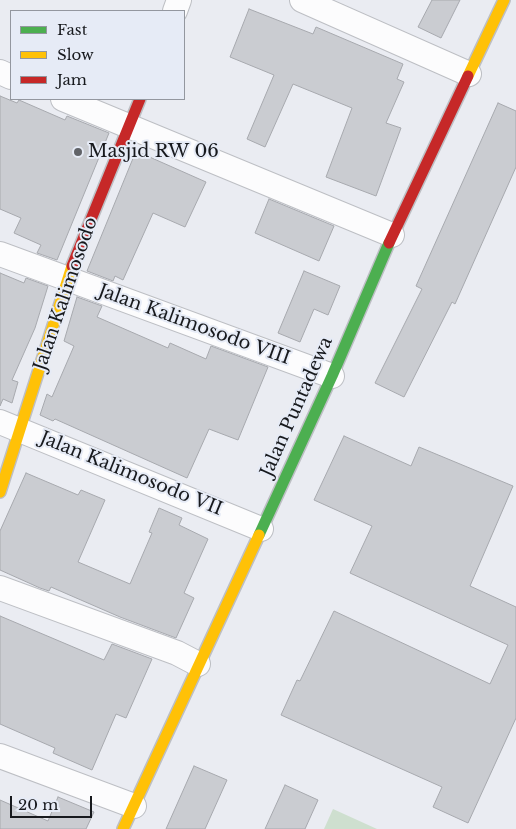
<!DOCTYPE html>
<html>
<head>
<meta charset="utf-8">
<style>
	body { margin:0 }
	#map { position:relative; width:516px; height:829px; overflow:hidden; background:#eaecf2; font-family:"Libre Baskerville",serif }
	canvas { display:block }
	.legend { position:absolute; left:10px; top:10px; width:175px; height:90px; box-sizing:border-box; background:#e6ebf6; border:1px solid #93979f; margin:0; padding:6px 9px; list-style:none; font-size:15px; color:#17191d }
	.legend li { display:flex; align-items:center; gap:10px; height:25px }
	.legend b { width:25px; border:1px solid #93979f }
	.scale { position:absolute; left:10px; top:796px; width:82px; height:22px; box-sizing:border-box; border:2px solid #17191d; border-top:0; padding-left:6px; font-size:15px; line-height:18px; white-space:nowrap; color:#17191d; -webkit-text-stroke:4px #e6ebf6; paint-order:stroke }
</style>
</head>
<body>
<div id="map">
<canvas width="516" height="829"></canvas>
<ul class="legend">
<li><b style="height:6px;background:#4caf50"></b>Fast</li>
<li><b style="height:6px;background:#ffc107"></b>Slow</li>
<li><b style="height:6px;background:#c62828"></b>Jam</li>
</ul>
<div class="scale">20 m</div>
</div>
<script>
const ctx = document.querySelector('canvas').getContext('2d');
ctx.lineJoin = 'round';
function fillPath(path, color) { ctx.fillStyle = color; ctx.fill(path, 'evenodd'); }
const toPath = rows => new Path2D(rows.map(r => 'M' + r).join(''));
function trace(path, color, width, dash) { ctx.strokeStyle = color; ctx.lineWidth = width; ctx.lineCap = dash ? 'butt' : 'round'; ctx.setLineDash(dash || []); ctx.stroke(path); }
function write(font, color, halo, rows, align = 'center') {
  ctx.font = font + ' "Libre Baskerville",serif'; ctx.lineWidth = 4; ctx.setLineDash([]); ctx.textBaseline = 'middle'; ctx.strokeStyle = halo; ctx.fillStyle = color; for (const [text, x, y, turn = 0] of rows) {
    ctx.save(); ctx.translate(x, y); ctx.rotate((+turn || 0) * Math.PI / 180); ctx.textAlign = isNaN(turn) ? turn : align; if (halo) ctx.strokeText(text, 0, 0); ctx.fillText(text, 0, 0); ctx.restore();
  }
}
fillPath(toPath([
	[333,809,377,829,324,829]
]), '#cedfcf');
const building = toPath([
	[432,0,460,0,441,38,418,27,432,0],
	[249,9,313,34,316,27,403,64,397,79,404,82,386,123,401,128,376,196,326,177,352,108,293,84,265,147,247,139,274,75,230,57,249,9],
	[0,96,17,103,19,100,65,120,67,116,109,133,57,260,37,253,41,245,14,233,21,218,0,209,0,96],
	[498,103,516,111,516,167,455,304,452,302,404,397,375,383,422,289,416,286,498,103],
	[136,151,206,182,185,227,153,213,123,280,115,276,113,281,87,271,136,151],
	[269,199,334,226,319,261,255,233,269,199],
	[304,271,340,286,328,315,314,309,300,342,278,333,304,271],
	[0,273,24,283,26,278,48,286,35,328,12,380,18,382,12,403,3,399,0,406,0,273],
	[77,297,102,306,97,317,168,348,170,343,206,359,211,346,268,367,238,440,209,429,187,478,55,419,53,421,40,415,47,394,52,397,74,346,64,341,77,297],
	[344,436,411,466,419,447,513,486,470,586,516,607,516,718,468,823,433,807,442,787,281,715,297,680,300,681,334,611,490,684,508,645,350,573,372,526,314,500,344,436],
	[26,473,78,495,81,490,105,500,78,562,130,584,152,533,149,532,159,508,182,518,179,525,208,539,184,593,194,598,176,638,120,617,51,587,49,591,40,588,0,570,0,531,26,473],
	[0,616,104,660,112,644,152,659,126,718,116,714,92,770,53,753,55,748,0,724,0,616],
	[194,766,227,780,205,829,166,829,194,766],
	[285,785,318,800,305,829,265,829,285,785],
	[58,797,94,812,86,829,0,829,0,800,48,821,58,797]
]);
fillPath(building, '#caccd1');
trace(building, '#a7a9ae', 1);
const street = toPath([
	[302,0,469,74],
	[175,11,179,0],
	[0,72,11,77],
	[63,99,392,235],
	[0,254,332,376],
	[0,422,261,529],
	[0,588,177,653,198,664],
	[0,756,134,806]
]);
const fast = toPath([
	[259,535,332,376,389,243]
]);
const slow = toPath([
	[468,76,504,0],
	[0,492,72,266],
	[123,829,259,535]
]);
const jam = toPath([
	[389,243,468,76],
	[72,266,140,99]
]);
trace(street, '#bdbfc4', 26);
trace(fast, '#bdbfc4', 14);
trace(slow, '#bdbfc4', 14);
trace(jam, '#bdbfc4', 14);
trace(street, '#fcfcfd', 24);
trace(fast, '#4caf50', 11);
trace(slow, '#ffc107', 11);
trace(jam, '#c62828', 11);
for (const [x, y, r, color] of [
	[78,152,5,"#616368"]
]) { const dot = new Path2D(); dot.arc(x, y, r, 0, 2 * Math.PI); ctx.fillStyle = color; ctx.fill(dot); trace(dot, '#e6ebf6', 2); }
write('18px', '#17191d', '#e6ebf6', [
	["Masjid RW 06",88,152]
], 'left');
write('18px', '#17191d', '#e6ebf6', [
	["Jalan Kalimosodo",66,294,-71],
	["Jalan Kalimosodo VIII",194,325,20],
	["Jalan Puntadewa",297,407,-66],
	["Jalan Kalimosodo VII",131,474,22]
]);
</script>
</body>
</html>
